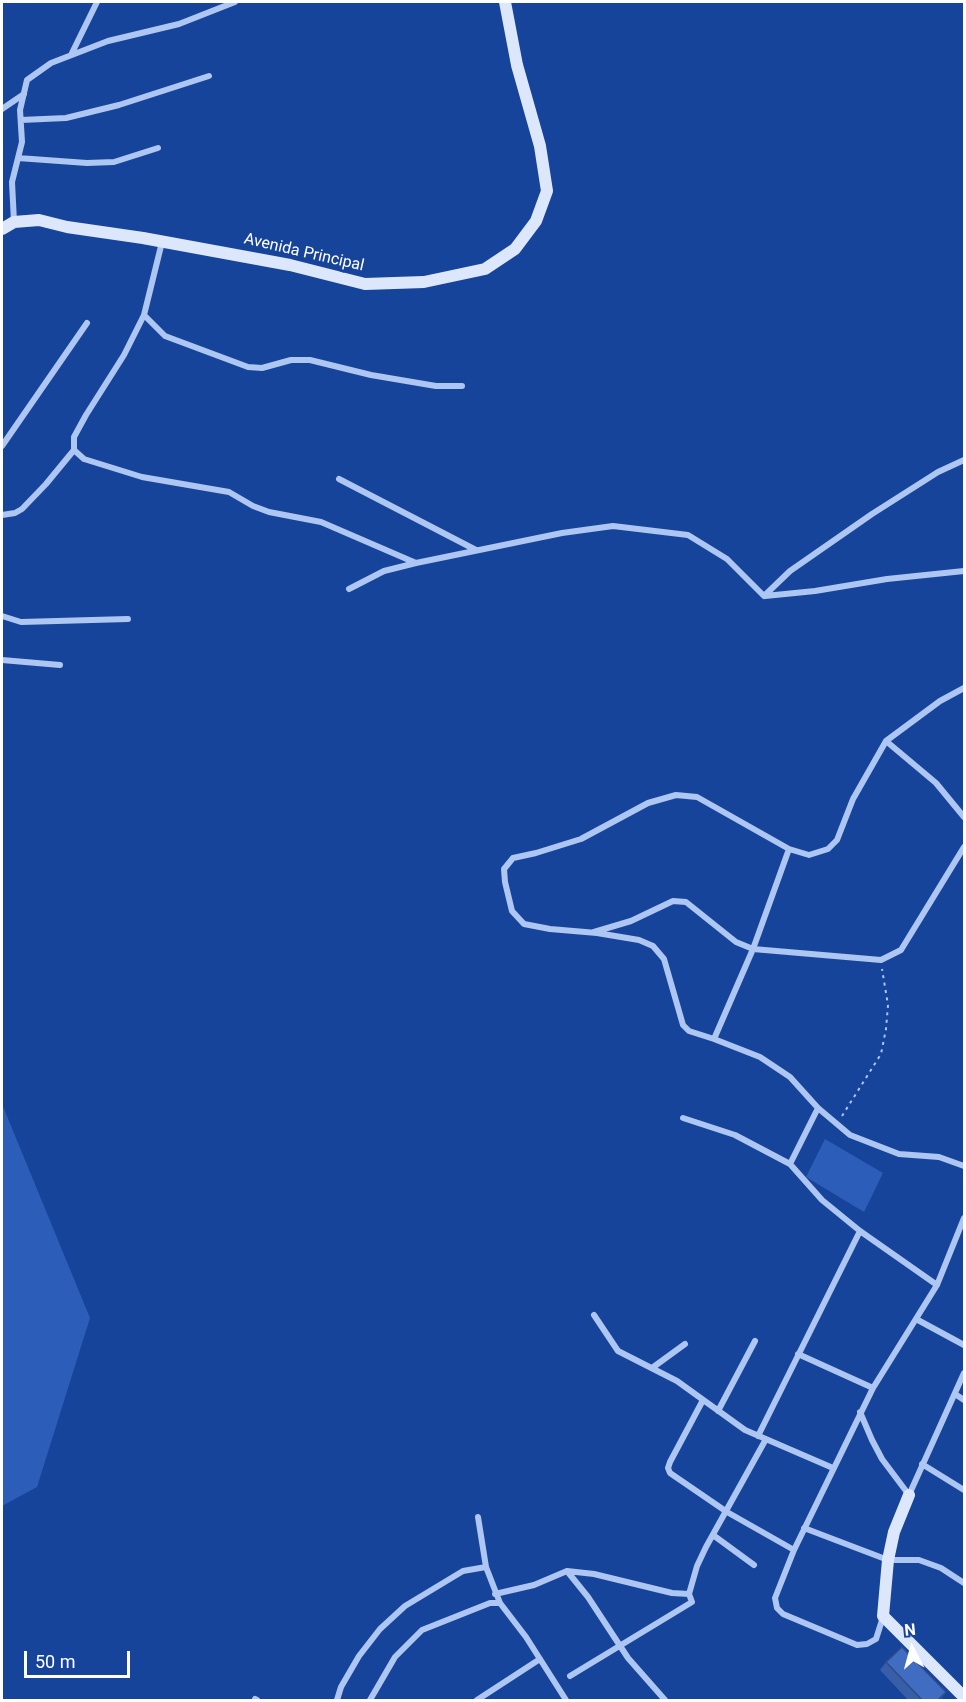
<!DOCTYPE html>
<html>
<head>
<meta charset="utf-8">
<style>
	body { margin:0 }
	#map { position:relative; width:966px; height:1702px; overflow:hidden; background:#17449b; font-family:Roboto,sans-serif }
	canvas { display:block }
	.frame { position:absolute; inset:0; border:3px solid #fff; pointer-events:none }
	.north { position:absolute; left:882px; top:1618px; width:60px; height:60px; -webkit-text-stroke:4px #17449b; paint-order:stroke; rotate:354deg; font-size:16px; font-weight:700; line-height:24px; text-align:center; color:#fff }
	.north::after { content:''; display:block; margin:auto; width:21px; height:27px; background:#fff; clip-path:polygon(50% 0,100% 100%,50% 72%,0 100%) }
	.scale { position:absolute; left:24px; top:1651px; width:106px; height:27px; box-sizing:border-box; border:3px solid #fff; border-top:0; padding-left:8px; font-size:18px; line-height:21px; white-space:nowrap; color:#fff; -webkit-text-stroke:4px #17449b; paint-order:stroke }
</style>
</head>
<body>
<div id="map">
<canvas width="966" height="1702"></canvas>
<div class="frame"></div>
<div class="north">N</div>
<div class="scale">50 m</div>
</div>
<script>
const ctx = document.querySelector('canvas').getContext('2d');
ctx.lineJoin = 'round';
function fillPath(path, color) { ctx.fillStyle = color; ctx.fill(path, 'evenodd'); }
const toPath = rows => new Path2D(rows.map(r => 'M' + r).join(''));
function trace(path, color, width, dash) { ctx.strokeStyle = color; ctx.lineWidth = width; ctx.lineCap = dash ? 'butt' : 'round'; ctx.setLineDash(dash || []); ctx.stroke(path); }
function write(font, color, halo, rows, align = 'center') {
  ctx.font = font + ' Roboto,sans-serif'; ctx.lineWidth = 6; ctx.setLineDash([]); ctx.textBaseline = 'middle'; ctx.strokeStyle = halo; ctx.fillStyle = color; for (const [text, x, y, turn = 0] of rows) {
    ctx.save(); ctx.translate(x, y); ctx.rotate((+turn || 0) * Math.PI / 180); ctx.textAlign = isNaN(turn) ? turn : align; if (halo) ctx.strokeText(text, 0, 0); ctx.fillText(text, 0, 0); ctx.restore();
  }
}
fillPath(toPath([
	[2,1104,90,1318,37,1487,2,1506],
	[825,1139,883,1173,864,1212,806,1177]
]), '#2b5db9');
trace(toPath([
	[842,1116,881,1054,886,1029,888,1005,882,969]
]), '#aec6f2', 2, [3, 4.5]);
trace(toPath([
	[71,55,97,2],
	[2,109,24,94],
	[21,120,66,118,119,105,209,76],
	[18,158,87,163,114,162,158,148],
	[14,222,12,182,22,142,20,110,27,80,51,63,108,41,179,24,235,2],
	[162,242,144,315,124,355,86,415,74,437,74,450,84,459,142,477,229,492,253,506,269,512,321,522,416,563],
	[144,315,165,336,248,367,262,368,291,360,310,360,371,375,436,386,462,386],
	[2,446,87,323],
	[339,479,476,550],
	[2,515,15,513,22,509,46,484,74,450],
	[349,589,384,571,416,563,562,533,613,526,688,535,727,559,764,596],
	[764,596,790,571,872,514,938,472,964,460],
	[765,596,815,591,887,579,964,571],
	[2,616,21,622,128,619],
	[2,660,60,665],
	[964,688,940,701,886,741,853,799,837,840,828,849,809,855,789,849,697,797,676,795,648,803,581,839,536,853,513,858,504,869,505,882,512,911,524,924,550,929,597,933,639,940,653,946,664,959,683,1025,689,1031,714,1039,760,1057,790,1077,818,1108,850,1135,899,1154,939,1157,964,1166],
	[886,741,936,783,964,817],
	[594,932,631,921,673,901,686,902,736,942,753,949,881,960,901,950,964,847],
	[714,1039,753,949,789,849],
	[683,1118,735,1135,790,1164,822,1200,860,1231,937,1285],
	[790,1164,818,1108],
	[594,1315,618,1351,677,1381,745,1430,833,1468],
	[916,1319,964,1345],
	[798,1354,873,1388],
	[652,1368,685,1344],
	[955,1394,964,1400],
	[703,1400,670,1462,668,1468,670,1473,727,1512,794,1550],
	[718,1411,755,1341],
	[860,1412,872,1440,882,1459,909,1495],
	[758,1436,860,1231],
	[922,1464,964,1490],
	[909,1495,964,1373],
	[804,1528,888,1560,919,1560,941,1568,964,1583],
	[713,1535,754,1565],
	[495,1594,534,1585,567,1571],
	[500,1603,526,1637,566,1700],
	[883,1617,876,1639,867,1644,857,1645,783,1614,777,1608,775,1598,794,1550,873,1388,937,1285,964,1218],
	[570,1676,692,1602,689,1594,697,1566,706,1547,766,1439],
	[255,1699,257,1700],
	[337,1700,341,1687,359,1656,380,1629,405,1606,463,1571,486,1567],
	[370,1700,395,1657,422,1630,490,1603,500,1603,486,1567,478,1517],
	[477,1700,540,1659],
	[665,1700,628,1658,588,1597,567,1571,594,1574,672,1593,689,1594]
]), '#aec6f2', 6);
trace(toPath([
	[2,229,14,222,39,220,67,227,143,238,290,265,365,284,424,282,485,269,515,249,536,221,547,191,540,146,517,65,505,2],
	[909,1495,894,1532,888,1560,883,1616,964,1697]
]), '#dde7fc', 12);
fillPath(toPath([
	[886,1662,946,1692,940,1701,909,1701,880,1670]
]), '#375ea7');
const building = toPath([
	[902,1647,946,1692,937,1701,923,1701,886,1662,902,1647]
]);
fillPath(building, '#406dc2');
trace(building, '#2d4c88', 1.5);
write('16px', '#fff', '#17449b', [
	["Avenida Principal",304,253,13]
]);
</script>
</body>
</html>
